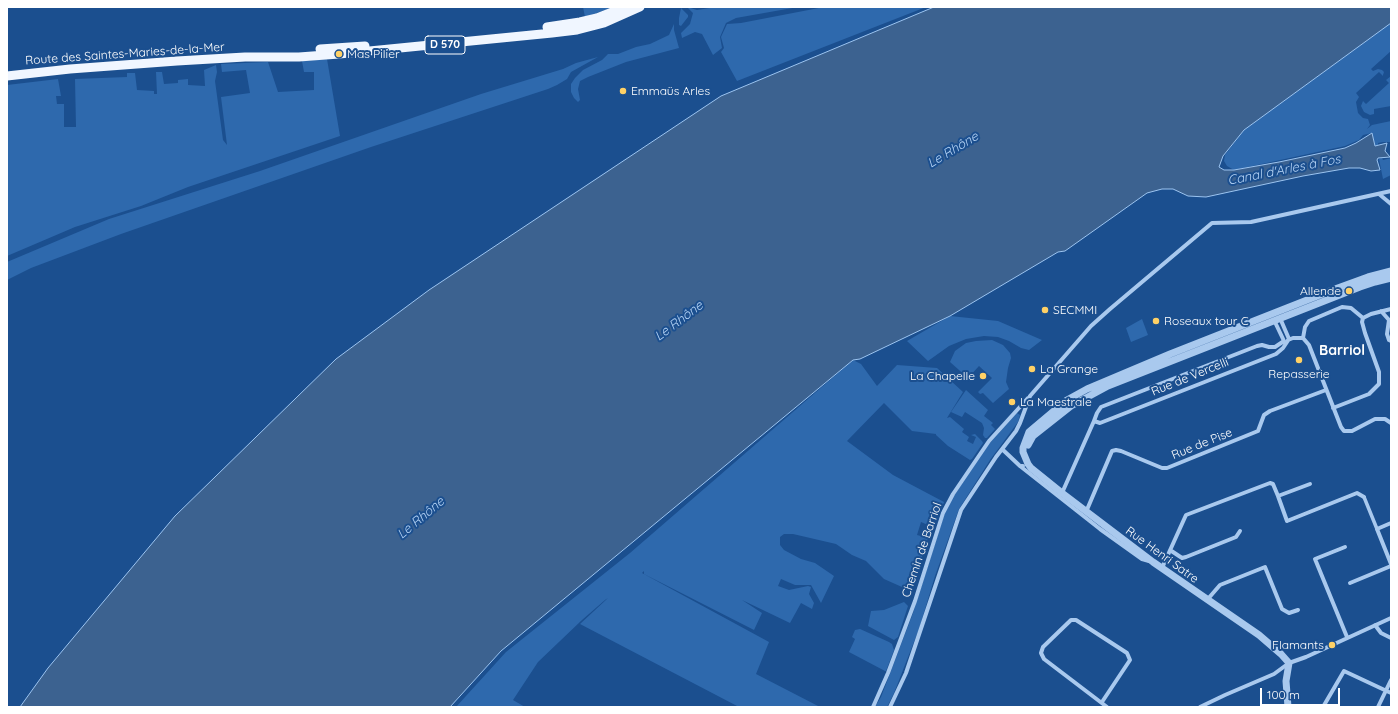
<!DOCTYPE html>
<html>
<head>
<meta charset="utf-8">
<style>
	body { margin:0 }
	#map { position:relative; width:1398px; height:714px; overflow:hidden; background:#1b4f8f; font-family:Quicksand,sans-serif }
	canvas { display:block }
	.frame { position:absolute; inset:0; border:8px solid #fff; pointer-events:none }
	.scale { position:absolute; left:1260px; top:688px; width:80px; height:18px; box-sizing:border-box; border:2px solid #fff; border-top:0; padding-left:5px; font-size:12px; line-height:14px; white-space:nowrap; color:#fff; -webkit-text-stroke:3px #1b4f8f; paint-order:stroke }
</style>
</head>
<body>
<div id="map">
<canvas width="1398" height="714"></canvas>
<div class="frame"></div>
<div class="scale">100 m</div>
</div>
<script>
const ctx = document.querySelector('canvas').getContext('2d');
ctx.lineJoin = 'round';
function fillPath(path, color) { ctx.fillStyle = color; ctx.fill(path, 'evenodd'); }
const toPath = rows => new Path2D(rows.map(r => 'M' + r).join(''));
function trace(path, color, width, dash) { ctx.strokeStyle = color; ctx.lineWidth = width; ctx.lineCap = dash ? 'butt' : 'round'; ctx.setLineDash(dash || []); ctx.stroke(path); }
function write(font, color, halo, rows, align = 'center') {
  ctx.font = font + ' Quicksand,sans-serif'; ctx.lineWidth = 4; ctx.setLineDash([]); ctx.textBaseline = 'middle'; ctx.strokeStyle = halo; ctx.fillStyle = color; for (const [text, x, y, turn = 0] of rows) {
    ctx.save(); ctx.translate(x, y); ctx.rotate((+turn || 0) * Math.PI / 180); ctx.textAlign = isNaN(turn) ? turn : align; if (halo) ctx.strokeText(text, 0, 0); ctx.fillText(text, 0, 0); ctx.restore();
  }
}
fillPath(toPath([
	[583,7,614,7,585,17],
	[687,7,697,10,716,7,798,7,736,18,726,23,720,37,722,48,713,55,702,34,695,32,682,38,681,33,690,24,693,13],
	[824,7,926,7,737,81,721,52,724,48,721,37,727,24,741,23],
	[681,8,688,15,688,17,681,26,679,25,679,18],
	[1391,23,1391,51,1371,69,1373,71,1378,69,1382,70,1384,72,1383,75,1383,76,1379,72,1356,93,1359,97,1356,102,1358,113,1363,118,1368,119,1370,125,1367,129,1372,125,1391,121,1391,142,1383,142,1378,143,1378,145,1375,145,1372,133,1363,135,1359,140,1345,146,1234,170,1227,166,1224,161,1225,155,1244,130],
	[674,24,674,30,679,48,626,62,588,77,580,81,578,89,580,100,578,102,574,98,571,92,571,84,575,78,583,70,602,60,608,54,618,54,636,47,650,44,669,35],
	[598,57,571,72,567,79,557,85,548,89,371,147,121,234,31,268,7,280,7,262,109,219,260,171,481,94,563,69,576,63],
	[327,59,340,136,188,187,141,206,75,227,7,256,7,85,58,79,61,96,56,96,57,104,64,104,64,127,76,127,75,79,127,77,127,73,135,73,137,90,154,91,154,94,157,94,156,72,162,72,164,84,178,83,178,80,188,79,188,85,205,86,204,70,216,65,217,72,215,81,223,140,227,145,221,97,250,93,246,70,222,72,221,64,268,62,278,92,314,90,314,72,304,72,302,61],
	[1391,76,1391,106,1374,109,1374,114,1370,115,1364,112,1361,106,1363,101,1366,104,1389,83,1386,80],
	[1382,158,1383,160,1391,158,1391,175,1383,179,1379,159],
	[950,316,998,321,1042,340,1029,350,1021,348,1009,341,998,337,984,336,966,339,949,346,928,361,907,341],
	[1142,319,1148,335,1131,342,1126,328],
	[992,340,1003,345,1010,353,1011,358,1008,368,1006,382,1009,389,993,403,983,393,980,394,978,392,992,378,979,366,968,378,950,362,955,351,966,343,976,341],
	[853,360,861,364,877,386,897,365,937,368,963,392,947,418,950,417,964,429,962,432,969,437,967,441,973,444,976,437,971,435,975,434,982,441,983,443,972,459,970,460,948,446,936,435,936,434,912,431,884,403,847,441,893,475,944,502,940,512,928,525,921,522,917,535,928,538,911,591,884,579,866,561,852,555,836,544,793,534,784,534,780,537,780,545,784,550,801,559,815,563,834,576,821,603,811,585,795,585,781,579,778,586,789,590,808,586,811,587,809,594,814,603,812,609,801,603,790,623,742,600,762,613,754,630,644,574,644,571,642,573,769,642,756,674,820,707,739,707,580,624,608,598,605,600,582,620,538,662,513,700,525,707,456,707,506,652,630,553],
	[966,390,988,410,984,416,993,423,991,425,995,429,987,438,985,438,983,435,984,428,982,423,965,412,962,417,951,412],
	[1017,413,1020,415,1018,422,990,460,959,509,935,576,919,629,894,693,887,707,875,707,881,697,913,613,944,515,949,503,988,445],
	[904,602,908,606,898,637,894,640,868,626,871,611,884,610],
	[860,629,889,642,892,644,894,650,886,671,885,671,849,652,855,639,852,637,855,630]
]), '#2e69ad');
const water = toPath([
	[934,7,1391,7,1391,23,1244,130,1223,156,1219,167,1224,170,1234,170,1279,162,1345,148,1356,143,1372,133,1375,146,1387,143,1385,151,1390,157,1378,158,1377,160,1380,170,1371,171,1360,168,1349,168,1303,176,1206,197,1188,196,1173,189,1162,189,1147,193,1065,251,1058,252,950,316,860,359,853,360,501,651,450,707,20,707,48,668,175,516,336,359,429,290,721,96,934,7]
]);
fillPath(water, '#3c6290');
trace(water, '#9cc4f0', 1);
trace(toPath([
	[1364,497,1377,529]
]), '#a9c9ee', 3.5);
trace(toPath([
	[1379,194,1391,204],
	[1381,311,1389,320,1387,334,1389,340,1391,341],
	[1363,318,1371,314,1391,309],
	[1274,320,1284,341,1275,347,1269,347,1262,345,1257,346,1101,407,1097,413,1094,421,1100,423,1276,354,1283,348,1289,339,1280,318],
	[1303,338,1309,345,1341,427,1344,431,1352,431,1375,419,1385,419,1391,423],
	[1303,338,1305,327,1309,321,1342,307,1351,308,1363,318],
	[1288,340,1293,338,1303,338],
	[1333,408,1369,394,1379,384,1379,372,1365,333,1362,322,1363,318],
	[1002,449,1020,466,1023,466],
	[1020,466,1100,529,1142,559,1149,561],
	[1062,493,1094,421],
	[1278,496,1287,521,1357,493,1364,497],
	[1086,512,1112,451,1116,450,1121,451,1162,468,1167,468,1258,431,1264,415,1270,411,1326,390],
	[1391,523,1377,529,1391,564],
	[1345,547,1315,559,1347,637],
	[1170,550,1182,558,1186,557,1236,537,1240,531],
	[1162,568,1186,515,1270,483,1273,484,1278,496,1310,484],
	[1350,583,1391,566],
	[1207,600,1220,585,1265,567,1282,609,1289,613,1298,610],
	[1375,625,1381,633,1391,638],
	[1102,702,1130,660,1127,653,1076,620,1071,620,1043,647,1041,653,1044,659,1107,707],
	[873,707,888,673,915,601,943,513,953,494,989,441,1028,398],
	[890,707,906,673,961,510,996,457,1016,431,1020,423,1030,396,1091,326,1110,309,1212,223,1251,222,1391,191],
	[1200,707,1225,695,1274,674,1289,663,1306,657,1391,618],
	[1323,707,1344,671,1391,693],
	[1378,707,1391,680]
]), '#a9c9ee', 4);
trace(toPath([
	[1028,445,1033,436,1071,406,1108,386,1360,287,1375,282,1391,278],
	[1288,707,1286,681,1289,663,1281,654,1259,635,1153,562,1062,493,1031,468,1028,464,1023,452,1023,448,1029,432,1067,400,1087,389,1170,354,1335,289,1368,277,1391,271]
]), '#a9c9ee', 7);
trace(toPath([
	[547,27,580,22,597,18,625,7],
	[320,49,365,46],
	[7,76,70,69,177,61,245,57,299,57,339,54,552,33,577,30,604,23,640,7]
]), '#f0f6ff', 9);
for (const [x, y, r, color] of [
	[339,54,4,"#ffd166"],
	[623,91,4,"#ffd166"],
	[1349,291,4,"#ffd166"],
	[1045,310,4,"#ffd166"],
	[1156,321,4,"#ffd166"],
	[1299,360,4,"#ffd166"],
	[1032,369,4,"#ffd166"],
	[983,376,4,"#ffd166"],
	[1012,402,4,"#ffd166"],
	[1332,645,4,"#ffd166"]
]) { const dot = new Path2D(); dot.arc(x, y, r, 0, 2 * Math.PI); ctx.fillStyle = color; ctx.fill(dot); trace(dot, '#1b4f8f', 1.5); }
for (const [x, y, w] of [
	[445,45,40]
]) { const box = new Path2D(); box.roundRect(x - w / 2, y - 9, w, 18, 3); ctx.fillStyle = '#1b4f8f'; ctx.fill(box); trace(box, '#fff', 1); }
write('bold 11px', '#fff', null, [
	["D 570",445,45]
]);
write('12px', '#fff', '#1b4f8f', [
	["Route des Saintes-Maries-de-la-Mer",125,54,-4],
	["Rue de Vercelli",1190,377,-22],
	["Rue de Pise",1202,444,-22],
	["Chemin de Barriol",922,550,-71],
	["Rue Henri Satre",1162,555,36]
]);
write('12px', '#fff', '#1b4f8f', [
	["Mas Pilier",347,54],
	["Emmaüs Arles",631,91],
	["Allende",1341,291,"right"],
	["SECMMI",1053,310],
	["Roseaux tour C",1164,321],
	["La Grange",1040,369],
	["Repasserie",1299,374,"center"],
	["La Chapelle",975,376,"right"],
	["La Maestrale",1020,402],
	["Flamants",1324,645,"right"]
], 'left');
write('italic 13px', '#b5d3f5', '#1b4f8f', [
	["Le Rhône",953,150,-31],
	["Canal d'Arles à Fos",1284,170,-11],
	["Le Rhône",679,321,-37],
	["Le Rhône",421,518,-40]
]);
write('bold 14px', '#fff', '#1b4f8f', [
	["Barriol",1342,351]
]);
</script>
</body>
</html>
